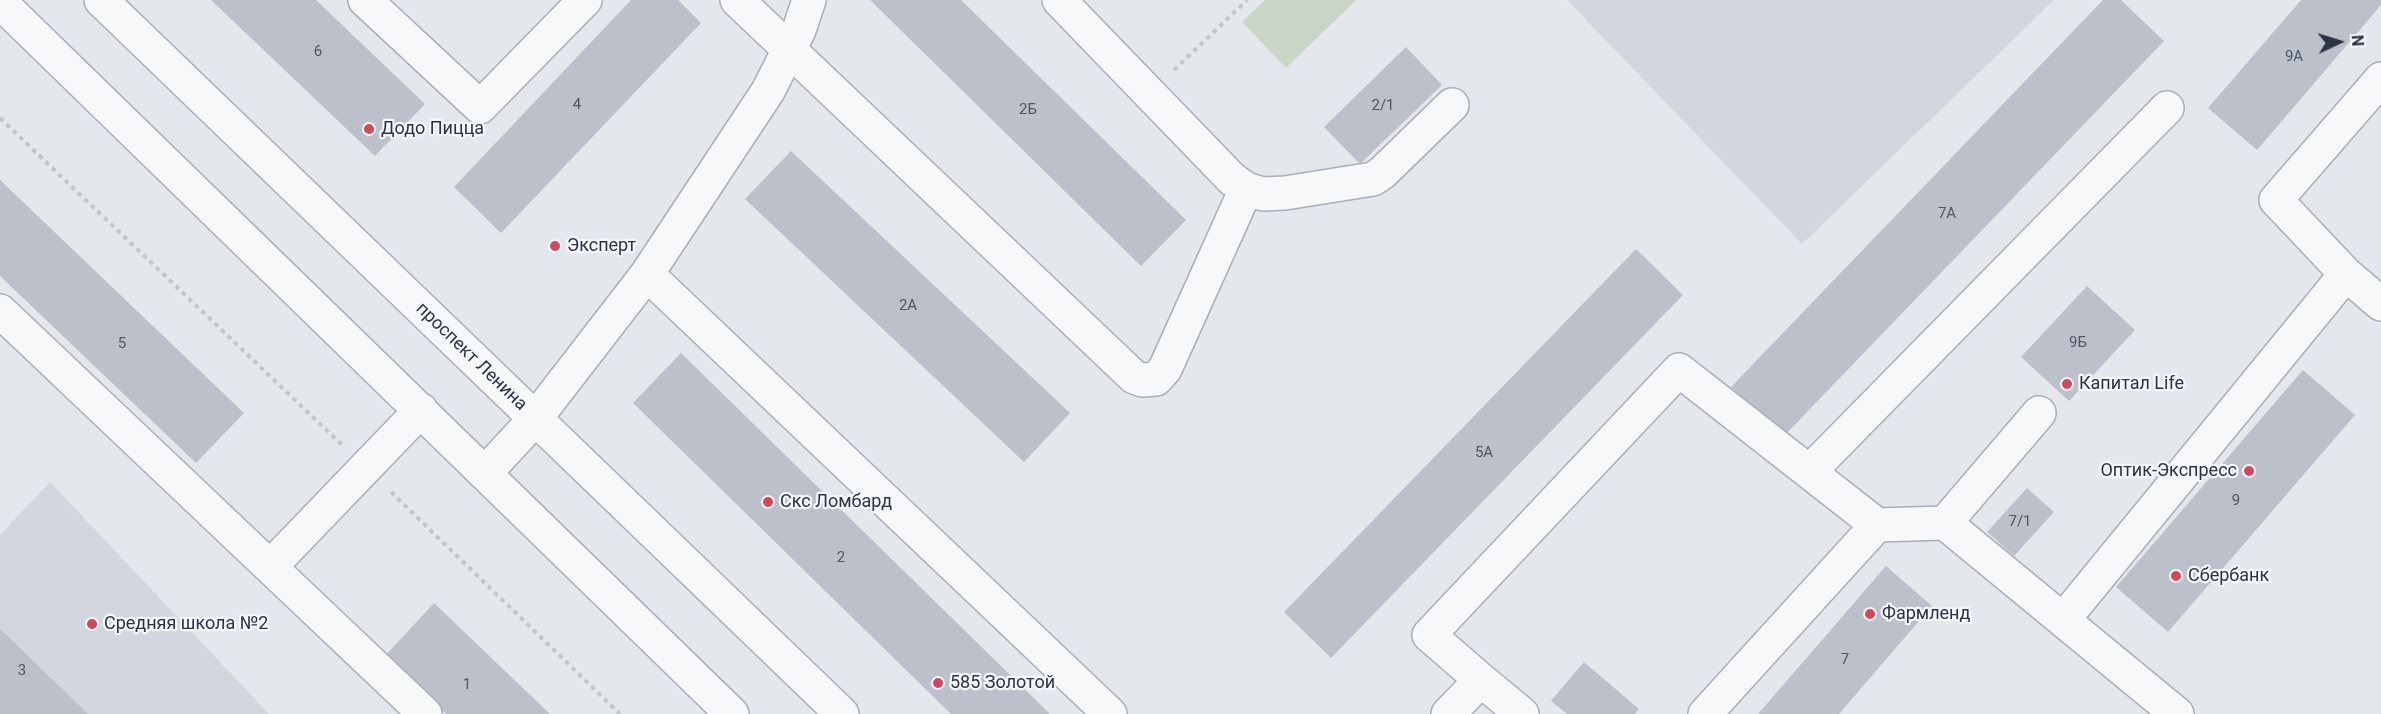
<!DOCTYPE html>
<html>
<head>
<meta charset="utf-8">
<style>
	body { margin:0 }
	#map { position:relative; width:2381px; height:714px; overflow:hidden; background:#e4e7ec; font-family:Roboto,sans-serif }
	canvas { display:block }
	.north { position:absolute; left:2309px; top:12px; width:60px; height:60px; -webkit-text-stroke:4px #f4f6f9; paint-order:stroke; rotate:86deg; font-size:16px; font-weight:700; line-height:24px; text-align:center; color:#2b3445 }
	.north::after { content:''; display:block; margin:auto; width:21px; height:27px; background:#2b3445; clip-path:polygon(50% 0,100% 100%,50% 72%,0 100%) }
</style>
</head>
<body>
<div id="map">
<canvas width="2381" height="714"></canvas>
<div class="north">N</div>
</div>
<script>
const ctx = document.querySelector('canvas').getContext('2d');
ctx.lineJoin = 'round';
function fillPath(path, color) { ctx.fillStyle = color; ctx.fill(path, 'evenodd'); }
const toPath = rows => new Path2D(rows.map(r => 'M' + r).join(''));
function trace(path, color, width, dash) { ctx.strokeStyle = color; ctx.lineWidth = width; ctx.lineCap = dash ? 'butt' : 'round'; ctx.setLineDash(dash || []); ctx.stroke(path); }
function write(font, color, halo, rows, align = 'center') {
  ctx.font = font + ' Roboto,sans-serif'; ctx.lineWidth = 4.5; ctx.setLineDash([]); ctx.textBaseline = 'middle'; ctx.strokeStyle = halo; ctx.fillStyle = color; for (const [text, x, y, turn = 0] of rows) {
    ctx.save(); ctx.translate(x, y); ctx.rotate((+turn || 0) * Math.PI / 180); ctx.textAlign = isNaN(turn) ? turn : align; if (halo) ctx.strokeText(text, 0, 0); ctx.fillText(text, 0, 0); ctx.restore();
  }
}
fillPath(toPath([
	[1567,0,2054,0,1802,244],
	[50,482,269,714,0,714,0,535]
]), '#d2d6de');
fillPath(toPath([
	[1265,0,1356,0,1286,68,1242,22]
]), '#c9d6c5');
fillPath(toPath([
	[211,0,316,0,425,104,375,156],
	[631,0,678,0,701,23,501,233,454,187],
	[870,0,961,0,1186,220,1141,266],
	[2103,0,2121,0,2164,41,1783,437,1731,387],
	[2301,0,2381,0,2381,5,2257,150,2208,108],
	[1406,47,1442,85,1360,164,1324,127],
	[791,151,1070,413,1024,462,745,199],
	[0,180,244,413,196,463,0,276],
	[1636,249,1683,295,1331,658,1284,612],
	[2087,286,2135,330,2069,401,2021,357],
	[681,353,1050,714,951,714,633,403],
	[2303,370,2355,415,2168,632,2116,587],
	[2027,488,2054,512,2014,556,1987,532],
	[1886,566,1932,606,1839,714,1758,714],
	[434,603,550,714,446,714,385,656],
	[0,629,88,714,0,714],
	[1584,662,1639,709,1635,714,1567,714,1551,701]
]), '#bbc0ca');
const minor = toPath([
	[101,0,842,714],
	[365,0,480,107,585,0],
	[737,0,1134,377,1142,380,1156,379,1165,369,1246,189],
	[1059,0,1232,179,1246,189,1263,194,1285,193,1373,179,1382,173,1452,105],
	[0,2,732,714],
	[647,274,1110,714],
	[2346,274,2276,200,2381,79],
	[0,311,270,567],
	[421,410,270,567,425,714],
	[1809,472,2167,108],
	[485,473,535,419,647,274,768,91,799,30,809,0],
	[1945,523,2177,714],
	[2063,620,2346,274,2381,304],
	[1481,680,1429,635,1679,370,1877,525],
	[1448,714,1481,680,1522,714],
	[1705,714,1877,525,1945,523,2039,413]
]);
trace(minor, '#a9aeb7', 36);
trace(toPath([
	[1174,70,1247,0],
	[0,118,342,445],
	[391,492,620,714]
]), '#c2c5cb', 4, [4.5, 4.5]);
trace(minor, '#f7f8fa', 33);
for (const [x, y, r, color] of [
	[369,129,6,"#d1495b"],
	[555,246,6,"#d1495b"],
	[2067,384,6,"#d1495b"],
	[2249,471,6,"#d1495b"],
	[768,502,6,"#d1495b"],
	[2176,576,6,"#d1495b"],
	[1870,614,6,"#d1495b"],
	[92,624,6,"#d1495b"],
	[938,683,6,"#d1495b"]
]) { const dot = new Path2D(); dot.arc(x, y, r, 0, 2 * Math.PI); ctx.fillStyle = color; ctx.fill(dot); trace(dot, '#f4f6f9', 2); }
write('15px', '#4f5766', null, [
	["6",318,52],
	["9А",2294,57],
	["4",577,105],
	["2/1",1383,106],
	["2Б",1028,110],
	["7А",1947,214],
	["2А",908,306],
	["9Б",2078,343],
	["5",122,344],
	["5А",1484,453],
	["9",2236,501],
	["7/1",2020,522],
	["2",841,558],
	["7",1845,660],
	["3",22,671],
	["1",467,685]
]);
write('18px', '#2b3445', '#f4f6f9', [
	["Додо Пицца",381,129],
	["Эксперт",567,246],
	["Капитал Life",2079,384],
	["Оптик-Экспресс",2237,471,"right"],
	["Скс Ломбард",780,502],
	["Сбербанк",2188,576],
	["Фармленд",1882,614],
	["Средняя школа №2",104,624],
	["585 Золотой",950,683]
], 'left');
write('18px', '#2b3445', '#f4f6f9', [
	["проспект Ленина",471,357,44]
]);
</script>
</body>
</html>
